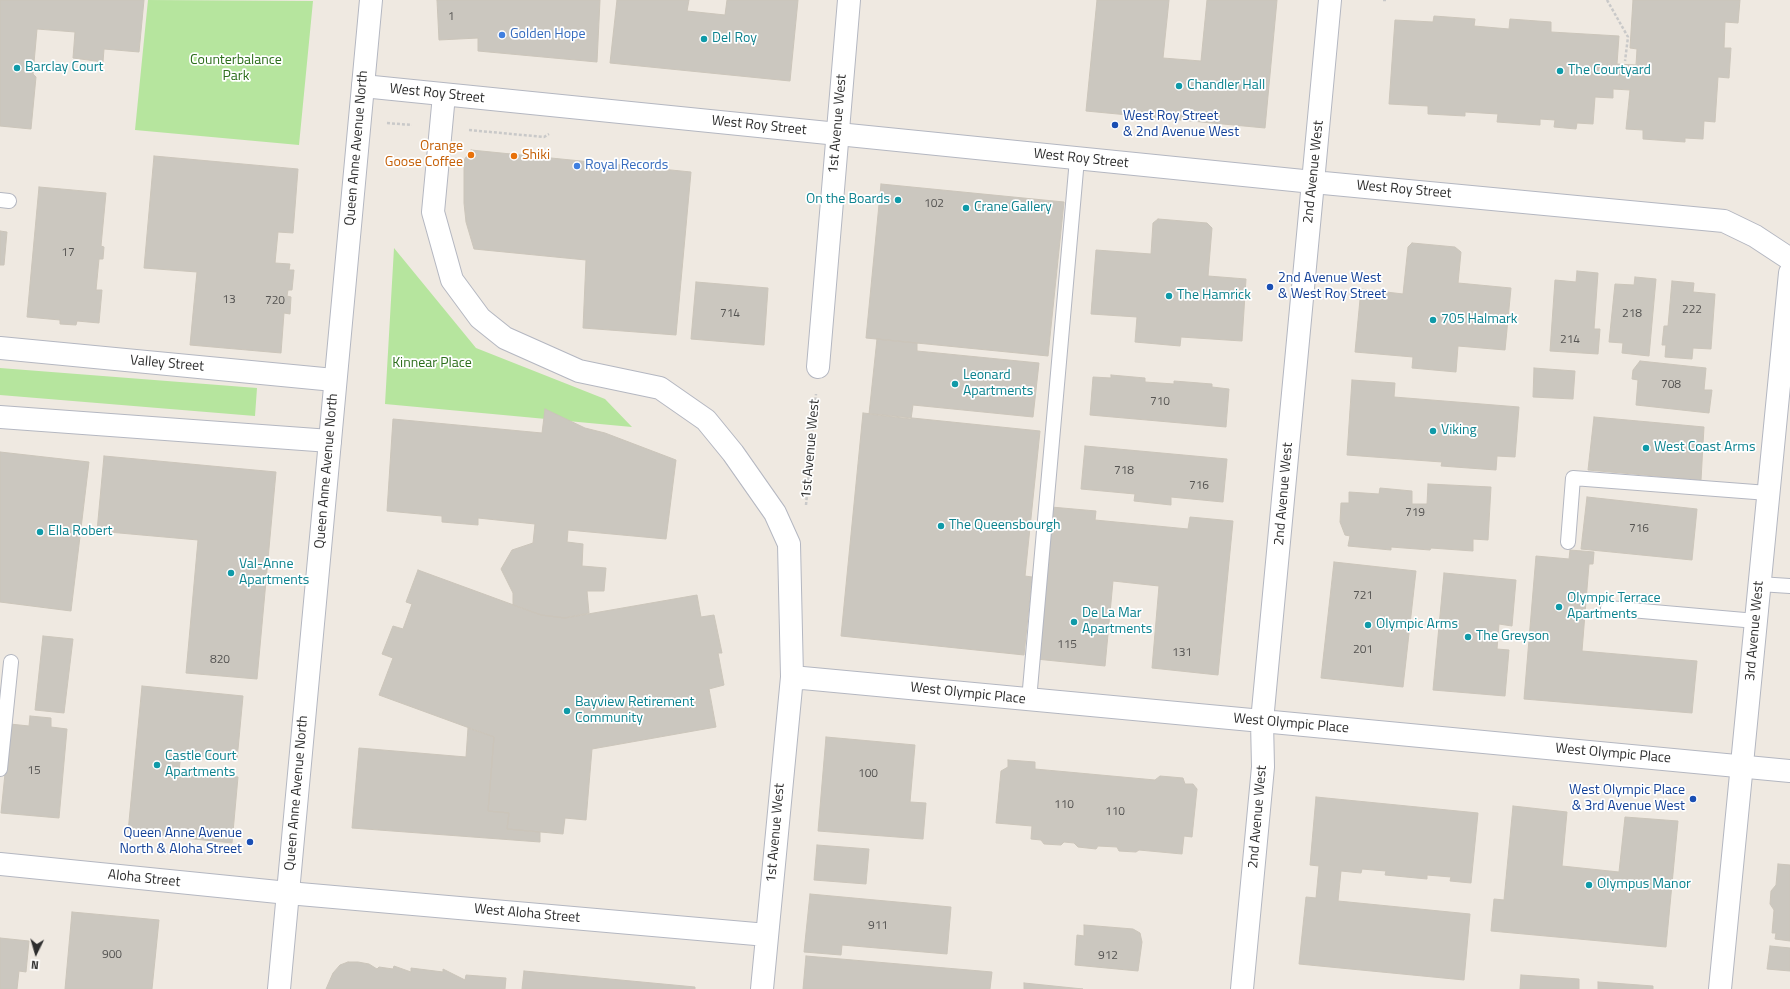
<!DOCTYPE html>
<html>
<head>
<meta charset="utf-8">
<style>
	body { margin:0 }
	#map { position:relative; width:1790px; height:989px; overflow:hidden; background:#efe9e1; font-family:"Titillium Web",sans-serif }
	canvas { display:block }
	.north { position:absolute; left:16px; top:933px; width:40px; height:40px; -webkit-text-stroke:3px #fff; paint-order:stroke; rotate:185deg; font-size:11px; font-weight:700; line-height:16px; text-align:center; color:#2e2e2e }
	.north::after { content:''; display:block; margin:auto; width:14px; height:18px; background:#2e2e2e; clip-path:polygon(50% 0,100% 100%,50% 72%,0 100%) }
</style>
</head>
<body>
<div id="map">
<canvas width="1790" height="989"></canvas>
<div class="north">N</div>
</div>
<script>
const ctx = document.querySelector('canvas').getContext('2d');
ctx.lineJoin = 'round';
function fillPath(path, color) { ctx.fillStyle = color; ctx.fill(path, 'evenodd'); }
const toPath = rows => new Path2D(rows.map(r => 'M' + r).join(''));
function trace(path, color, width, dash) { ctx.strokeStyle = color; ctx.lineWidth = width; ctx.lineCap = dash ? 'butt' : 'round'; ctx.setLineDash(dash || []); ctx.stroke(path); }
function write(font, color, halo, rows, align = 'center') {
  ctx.font = font + ' "Titillium Web",sans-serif'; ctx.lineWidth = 3.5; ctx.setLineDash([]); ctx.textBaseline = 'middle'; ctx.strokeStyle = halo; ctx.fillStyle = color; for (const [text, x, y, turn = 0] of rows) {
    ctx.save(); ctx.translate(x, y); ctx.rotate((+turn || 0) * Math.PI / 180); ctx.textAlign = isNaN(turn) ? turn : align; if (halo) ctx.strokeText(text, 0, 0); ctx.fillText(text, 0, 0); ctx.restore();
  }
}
fillPath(toPath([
	[148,0,313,1,299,145,135,130],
	[394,248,476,348,605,399,632,427,385,404],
	[0,368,257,388,255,416,0,395]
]), '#b6e59e');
const building = toPath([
	[0,0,144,0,139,52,104,49,103,62,73,58,75,32,37,29,33,74,36,77,31,129,0,126,0,0],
	[437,0,600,0,597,62,478,51,478,38,439,40,437,0],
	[617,0,689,0,687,11,725,15,727,0,798,0,790,81,610,63,617,0],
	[1097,0,1169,0,1163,58,1201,61,1207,0,1277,0,1265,128,1086,111,1097,0],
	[1633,0,1740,0,1738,23,1725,22,1724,48,1731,48,1729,78,1718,77,1715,122,1704,121,1703,139,1685,138,1685,142,1643,139,1643,130,1626,129,1630,90,1613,89,1613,98,1595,97,1593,124,1577,123,1576,129,1554,127,1555,120,1540,119,1540,125,1497,122,1498,114,1465,112,1465,116,1428,114,1428,106,1389,104,1395,20,1433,22,1434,16,1475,19,1474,26,1509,29,1510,19,1551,22,1551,32,1619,36,1617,64,1636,65,1637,49,1630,48,1633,0],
	[471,150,691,172,676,335,583,328,586,260,474,249,466,222,464,203,464,160,471,150],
	[154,156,298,169,293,233,278,232,275,263,290,264,289,270,294,270,292,290,288,290,287,296,291,297,290,314,284,313,281,353,190,345,197,272,144,268,154,156],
	[881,184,1064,202,1048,356,866,338,881,184],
	[39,187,106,193,101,246,104,247,103,259,99,259,96,290,102,290,99,323,77,321,76,325,60,324,60,320,27,317,39,187],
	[1158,219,1207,223,1212,228,1208,276,1246,279,1242,341,1181,337,1180,346,1135,342,1137,317,1091,314,1096,250,1151,254,1153,223,1158,219],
	[0,231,7,232,4,265,0,265,0,231],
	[1412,243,1455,247,1461,252,1458,283,1511,288,1505,350,1458,346,1456,372,1412,368,1413,357,1355,352,1361,289,1403,294,1408,247,1412,243],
	[1577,271,1598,273,1594,329,1600,329,1598,354,1550,351,1555,280,1576,282,1577,271],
	[1635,277,1656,279,1649,356,1622,353,1623,343,1609,342,1615,284,1634,285,1635,277],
	[1672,281,1694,283,1693,292,1715,294,1711,349,1693,348,1692,359,1665,357,1666,345,1662,345,1664,326,1668,326,1672,281],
	[696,282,768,288,764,345,691,339,696,282],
	[877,339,917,343,917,351,1039,363,1033,417,913,405,911,419,869,414,877,339],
	[1640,361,1706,368,1704,390,1712,390,1709,413,1636,405,1638,380,1632,379,1633,370,1640,361],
	[1534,368,1575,371,1573,399,1533,397,1534,368],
	[1111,375,1145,378,1145,382,1174,384,1174,381,1212,384,1212,387,1229,389,1226,427,1090,415,1093,377,1111,378,1111,375],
	[1352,380,1395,383,1394,397,1519,407,1515,457,1497,456,1496,470,1441,466,1442,462,1347,455,1352,380],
	[545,409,585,428,605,433,676,460,666,539,568,530,567,542,583,544,582,566,606,568,604,591,587,591,589,613,565,618,541,615,513,605,513,593,501,569,512,550,533,543,535,524,478,518,478,525,442,522,442,516,387,511,393,419,542,433,545,409],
	[863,413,1040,431,1025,576,1032,577,1024,655,841,636,863,413],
	[1594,417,1704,427,1701,480,1588,470,1594,417],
	[1085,446,1227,459,1223,502,1171,497,1171,505,1134,501,1135,494,1081,489,1085,446],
	[0,452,89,462,71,611,0,602,0,452],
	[104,456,276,472,257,679,186,673,198,540,97,531,104,456],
	[1428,484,1491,487,1488,540,1473,539,1473,551,1431,548,1430,550,1391,547,1391,550,1348,546,1350,536,1345,535,1340,522,1341,503,1349,503,1349,492,1379,494,1380,488,1412,491,1412,504,1427,504,1428,484],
	[1587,497,1697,509,1692,560,1581,549,1587,497],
	[1051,507,1096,511,1095,520,1188,529,1190,517,1233,521,1218,675,1152,668,1159,586,1113,581,1105,666,1036,659,1051,507],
	[1570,550,1594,552,1593,564,1589,564,1582,651,1697,661,1692,713,1524,699,1536,556,1569,559,1570,550],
	[1334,562,1416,571,1403,687,1321,678,1334,562],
	[418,570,541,615,565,618,697,595,701,617,714,615,722,653,718,653,724,685,709,689,716,727,592,749,586,820,565,818,563,834,507,829,509,813,488,811,494,737,379,695,393,658,382,654,393,626,403,629,412,604,406,602,418,570],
	[1444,573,1516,580,1512,626,1499,624,1497,649,1509,650,1505,696,1433,690,1444,573],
	[43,636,73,639,64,713,35,710,43,636],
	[142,686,243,696,237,760,181,754,179,771,238,777,232,843,128,832,142,686],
	[30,716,51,718,51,727,67,729,59,818,1,813,10,724,29,726,30,716],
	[468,728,494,737,488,811,509,813,507,829,540,832,540,842,352,828,359,748,466,757,468,728],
	[826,737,915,745,910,802,926,803,923,839,818,831,826,737],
	[1008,760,1035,762,1035,769,1155,780,1160,776,1183,778,1185,784,1193,784,1197,789,1192,837,1184,836,1182,854,1139,850,1136,852,1119,851,1117,847,1098,846,1096,849,1078,847,1074,843,1064,842,1061,845,1044,844,1041,840,1031,839,1032,826,996,823,1001,771,1008,767,1008,760],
	[1316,797,1478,813,1471,883,1450,881,1451,877,1427,875,1427,879,1385,875,1386,871,1362,869,1361,873,1341,871,1338,901,1470,914,1464,980,1299,964,1306,897,1316,898,1319,866,1310,865,1316,797],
	[1513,806,1567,812,1562,866,1619,872,1625,817,1678,821,1666,947,1491,931,1494,899,1504,900,1513,806],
	[817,845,869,849,866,884,814,880,817,845],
	[1778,864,1790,865,1790,941,1775,939,1776,933,1772,933,1774,910,1770,904,1771,891,1776,885,1778,864],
	[810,894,951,907,947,954,842,945,841,955,804,952,810,894],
	[72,912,159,920,152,989,65,989,72,912],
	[1084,925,1133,929,1140,933,1142,942,1138,971,1075,965,1077,935,1084,936,1084,925],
	[0,938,29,941,26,972,19,971,17,989,0,989,0,938],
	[1770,946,1790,948,1790,971,1767,969,1770,946],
	[806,956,992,972,990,989,803,989,806,956],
	[348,962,358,962,369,964,377,969,379,967,393,969,394,966,411,972,411,968,443,972,443,969,465,980,466,975,506,978,505,989,326,989,333,973,340,965,348,962],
	[524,971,695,987,695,989,522,989,524,971],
	[1521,975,1579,979,1579,989,1520,989,1521,975],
	[1598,982,1653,986,1653,989,1598,989,1598,982],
	[1024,983,1083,989,1024,989,1024,983]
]);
fillPath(building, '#cbc7bf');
trace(building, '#cbc5ba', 1);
const service = toPath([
	[0,200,9,201],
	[1568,542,1573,478,1768,493],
	[1759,584,1790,586],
	[1608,608,1756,621],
	[1029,700,1077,159],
	[0,769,11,662]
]);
const minor = toPath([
	[1330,0,1313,182,1724,221,1755,236,1790,259],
	[444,95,433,212,452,280,480,318,505,338,579,371,660,388,706,420,733,453,775,513,789,544,792,677,762,989],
	[0,348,334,380],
	[818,367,849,0],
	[0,417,330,441],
	[792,677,1262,721,1263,767,1242,989],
	[0,864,288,893,767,935],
	[1720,989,1790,273]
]);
const tertiary = toPath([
	[363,86,1313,182,1262,721,1790,771]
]);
const secondary = toPath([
	[279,989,371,0]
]);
trace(service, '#b4b7c1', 16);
trace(minor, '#b4b7c1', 24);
trace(tertiary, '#b4b7c1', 24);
trace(secondary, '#b4b7c1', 24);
trace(toPath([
	[1383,0,1387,0],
	[1607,0,1628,37,1625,61],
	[387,123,412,125],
	[469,130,544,137,549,134],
	[806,505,816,394]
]), '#c9c9c9', 2.5, [3, 2]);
trace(service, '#fff', 14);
trace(minor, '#fff', 22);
trace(tertiary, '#fff', 22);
trace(secondary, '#fff', 22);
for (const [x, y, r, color] of [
	[502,35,4,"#3f7fe0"],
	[704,39,4,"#0f9aa8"],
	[17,68,4,"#0f9aa8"],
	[1560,71,4,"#0f9aa8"],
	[1179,86,4,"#0f9aa8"],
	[1115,125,4,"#1a4fb4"],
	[471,155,4,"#e8710a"],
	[514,156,4,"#e8710a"],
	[577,166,4,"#3f7fe0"],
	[898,200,4,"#0f9aa8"],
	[966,208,4,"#0f9aa8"],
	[1270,287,4,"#1a4fb4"],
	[1169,296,4,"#0f9aa8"],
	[1433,320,4,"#0f9aa8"],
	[955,384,4,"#0f9aa8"],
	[1433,431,4,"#0f9aa8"],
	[1646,448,4,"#0f9aa8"],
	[941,526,4,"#0f9aa8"],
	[40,532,4,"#0f9aa8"],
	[231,573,4,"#0f9aa8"],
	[1559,607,4,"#0f9aa8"],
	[1074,622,4,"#0f9aa8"],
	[1368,625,4,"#0f9aa8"],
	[1468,637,4,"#0f9aa8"],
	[567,711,4,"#0f9aa8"],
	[157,765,4,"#0f9aa8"],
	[1693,799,4,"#1a4fb4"],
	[250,842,4,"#1a4fb4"],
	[1589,885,4,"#0f9aa8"]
]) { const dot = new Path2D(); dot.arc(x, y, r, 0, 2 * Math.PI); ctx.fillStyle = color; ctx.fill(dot); trace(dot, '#fff', 1.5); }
write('12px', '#555452', null, [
	["1",451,17],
	["102",934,204],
	["17",68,253],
	["13",229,300],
	["720",275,301],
	["222",1692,310],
	["714",730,314],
	["218",1632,314],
	["214",1570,340],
	["708",1671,385],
	["710",1160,402],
	["718",1124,471],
	["716",1199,486],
	["719",1415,513],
	["716",1639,529],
	["721",1363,596],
	["115",1067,645],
	["201",1363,650],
	["131",1182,653],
	["820",220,660],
	["15",34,771],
	["100",868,774],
	["110",1064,805],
	["110",1115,812],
	["911",878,926],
	["900",112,955],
	["912",1108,956]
]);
write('14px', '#366cbe', '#fff', [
	["Golden Hope",510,35],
	["Royal Records",585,166]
], 'left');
write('14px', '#0d838f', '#fff', [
	["Del Roy",712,39],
	["Barclay Court",25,68],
	["The Courtyard",1568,71],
	["Chandler Hall",1187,86],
	["On the Boards",890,200,"right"],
	["Crane Gallery",974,208],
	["The Hamrick",1177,296],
	["705 Halmark",1441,320],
	["Leonard",963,376],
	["Apartments",963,392],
	["Viking",1441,431],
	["West Coast Arms",1654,448],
	["The Queensbourgh",949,526],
	["Ella Robert",48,532],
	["Val-Anne",239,565],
	["Apartments",239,581],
	["Olympic Terrace",1567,599],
	["Apartments",1567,615],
	["De La Mar",1082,614],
	["Apartments",1082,630],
	["Olympic Arms",1376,625],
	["The Greyson",1476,637],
	["Bayview Retirement",575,703],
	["Community",575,719],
	["Castle Court",165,757],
	["Apartments",165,773],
	["Olympus Manor",1597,885]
], 'left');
write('14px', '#2c6e1b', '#fff', [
	["Counterbalance",236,61],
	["Park",236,77],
	["Kinnear Place",432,364]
]);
write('14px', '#2e2e2e', '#fff', [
	["West Roy Street",437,94,6],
	["1st Avenue West",838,124,-85],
	["West Roy Street",759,126,6],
	["Queen Anne Avenue North",357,148,-85],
	["West Roy Street",1081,159,6],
	["2nd Avenue West",1314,172,-84],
	["West Roy Street",1404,190,5],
	["Valley Street",167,364,5],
	["1st Avenue West",811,449,-85],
	["Queen Anne Avenue North",327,471,-85],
	["2nd Avenue West",1284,494,-85],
	["3rd Avenue West",1755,631,-85],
	["West Olympic Place",968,694,6],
	["West Olympic Place",1291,724,5],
	["West Olympic Place",1613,754,5],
	["Queen Anne Avenue North",297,793,-85],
	["2nd Avenue West",1258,817,-85],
	["1st Avenue West",776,833,-85],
	["Aloha Street",144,879,6],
	["West Aloha Street",527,914,5]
]);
write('14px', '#164399', '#fff', [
	["West Roy Street",1123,117],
	["& 2nd Avenue West",1123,133],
	["2nd Avenue West",1278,279],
	["& West Roy Street",1278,295],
	["West Olympic Place",1685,791,"right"],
	["& 3rd Avenue West",1685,807,"right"],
	["Queen Anne Avenue",242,834,"right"],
	["North & Aloha Street",242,850,"right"]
], 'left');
write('14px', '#c56008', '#fff', [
	["Orange",463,147],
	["Goose Coffee",463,163],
	["Shiki",522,156,"left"]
], 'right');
</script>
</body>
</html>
